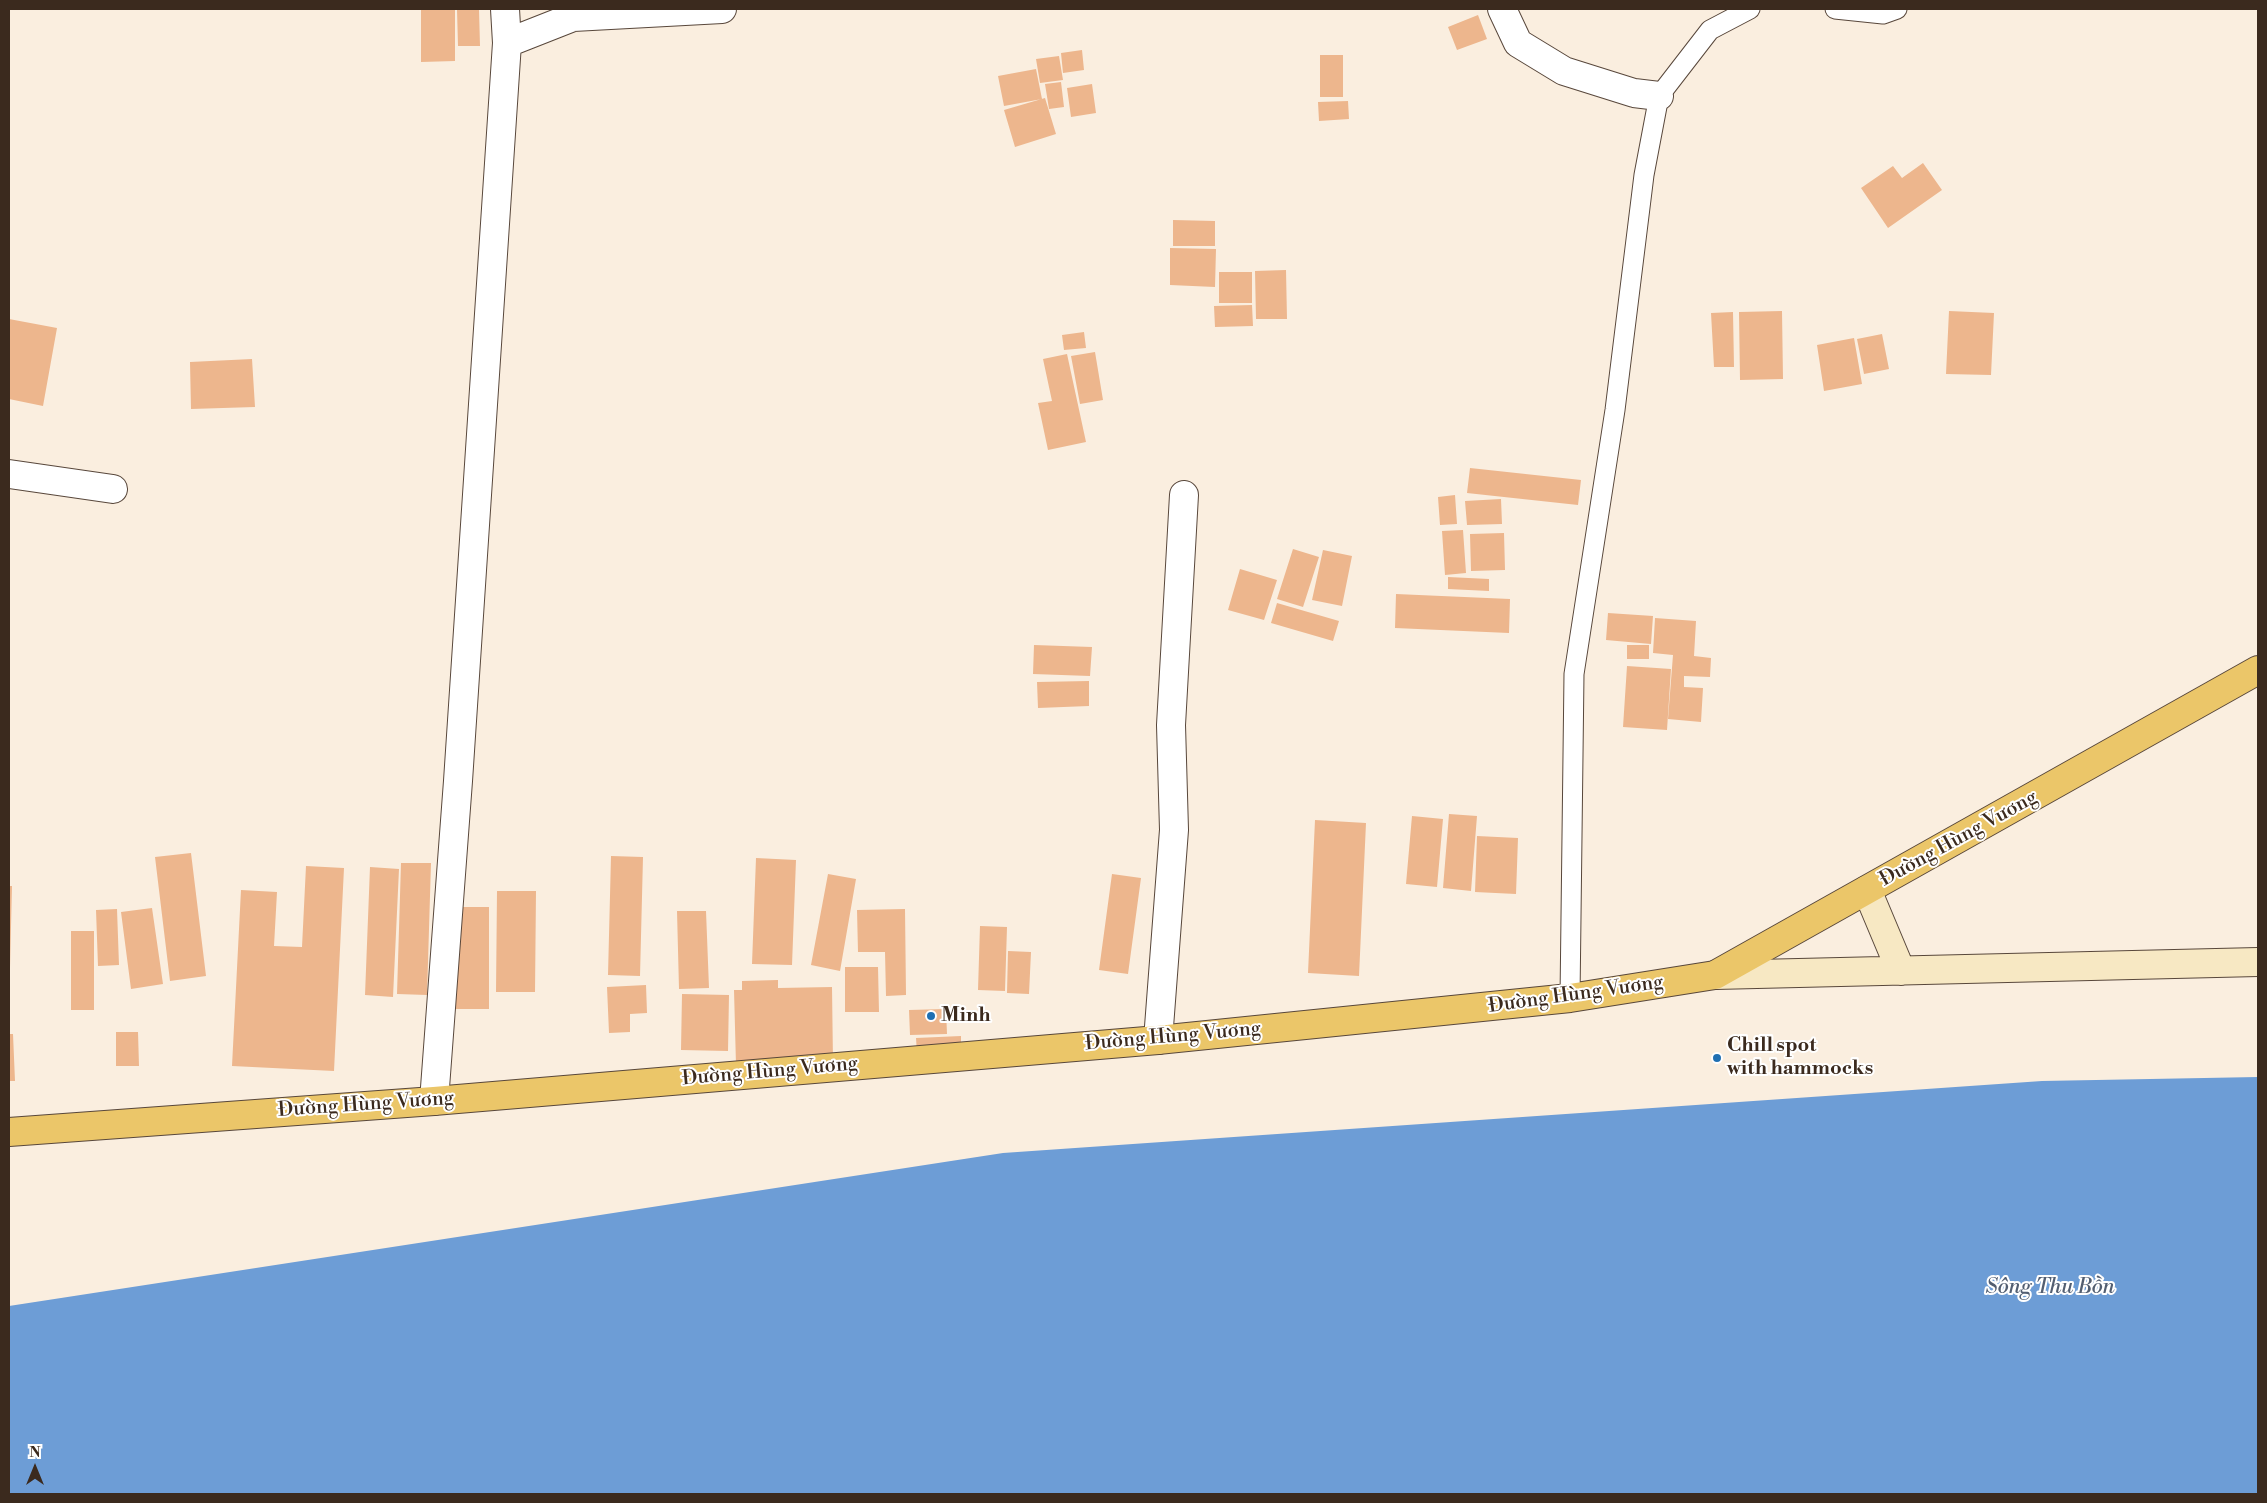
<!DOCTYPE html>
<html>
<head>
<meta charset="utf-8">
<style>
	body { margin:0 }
	#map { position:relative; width:2267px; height:1503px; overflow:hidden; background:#faeedf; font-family:"Libre Bodoni",serif }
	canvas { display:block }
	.frame { position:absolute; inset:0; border:10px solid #3b2a1e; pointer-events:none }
	.north { position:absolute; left:10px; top:1443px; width:50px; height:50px; -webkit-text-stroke:4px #fff; paint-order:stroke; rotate:0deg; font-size:14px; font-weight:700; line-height:20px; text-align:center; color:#3b2a1e }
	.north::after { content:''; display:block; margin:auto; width:18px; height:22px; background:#3b2a1e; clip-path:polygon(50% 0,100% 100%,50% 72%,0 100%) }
</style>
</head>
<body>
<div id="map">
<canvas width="2267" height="1503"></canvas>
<div class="frame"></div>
<div class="north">N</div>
</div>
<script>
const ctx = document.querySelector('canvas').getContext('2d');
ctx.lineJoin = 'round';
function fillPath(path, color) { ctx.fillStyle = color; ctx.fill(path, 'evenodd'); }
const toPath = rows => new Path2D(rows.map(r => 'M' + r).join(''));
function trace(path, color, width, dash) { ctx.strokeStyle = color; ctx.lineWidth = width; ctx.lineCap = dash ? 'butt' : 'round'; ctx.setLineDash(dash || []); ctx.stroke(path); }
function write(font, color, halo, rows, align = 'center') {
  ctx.font = font + ' "Libre Bodoni",serif'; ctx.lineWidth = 4; ctx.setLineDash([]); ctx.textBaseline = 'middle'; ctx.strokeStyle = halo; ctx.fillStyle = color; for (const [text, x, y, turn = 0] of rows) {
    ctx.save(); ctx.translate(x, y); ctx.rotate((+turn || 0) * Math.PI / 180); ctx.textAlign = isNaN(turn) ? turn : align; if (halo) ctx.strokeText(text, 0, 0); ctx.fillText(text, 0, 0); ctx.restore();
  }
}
fillPath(toPath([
	[2258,1077,2258,1494,9,1494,9,1306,1003,1153,2042,1081]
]), '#6d9dd6');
fillPath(toPath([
	[421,9,455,9,455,61,421,62],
	[457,9,479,9,480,46,458,46],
	[1478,15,1487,39,1457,50,1448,27],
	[1082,50,1084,70,1063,73,1061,53],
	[1320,55,1343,55,1343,97,1320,97],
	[1059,56,1063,80,1040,83,1036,59],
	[1036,69,1042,99,1004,106,998,76],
	[1061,82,1064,107,1049,109,1045,84],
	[1092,84,1096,113,1071,117,1067,88],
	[1045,98,1056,134,1015,147,1004,110],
	[1348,101,1349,119,1319,121,1318,102],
	[1923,163,1942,190,1888,228,1861,188,1893,166,1902,178],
	[1173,220,1215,221,1215,246,1173,246],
	[1170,248,1216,249,1215,287,1170,285],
	[1286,270,1287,319,1256,319,1255,271],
	[1219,272,1252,272,1252,303,1219,303],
	[1252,305,1253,326,1215,327,1214,306],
	[1782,311,1783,379,1740,380,1739,312],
	[1949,311,1994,313,1991,375,1946,374],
	[1733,312,1734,367,1714,367,1711,313],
	[9,319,57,328,43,406,9,399],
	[1084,332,1086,348,1064,350,1062,335],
	[1882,334,1889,369,1864,374,1857,339],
	[1854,338,1862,384,1824,391,1817,345],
	[1095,352,1103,400,1080,404,1071,356],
	[1067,354,1086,442,1048,450,1038,403,1052,401,1043,359],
	[252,359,255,407,191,409,190,362],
	[1470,468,1581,480,1578,505,1467,493],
	[1455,495,1457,524,1440,525,1438,497],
	[1501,499,1502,524,1467,525,1465,501],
	[1463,530,1466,573,1445,575,1442,531],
	[1504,533,1505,570,1471,571,1470,534],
	[1293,549,1319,557,1303,607,1277,599],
	[1323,550,1352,556,1342,606,1312,600],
	[1240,569,1277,580,1264,620,1228,610],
	[1448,577,1489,579,1489,591,1448,589],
	[1396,594,1510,599,1509,633,1395,628],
	[1277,603,1339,621,1333,641,1271,623],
	[1608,613,1653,616,1651,644,1606,640],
	[1655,618,1696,621,1694,656,1711,658,1710,677,1684,676,1684,687,1703,688,1701,722,1668,719,1673,655,1653,653],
	[1034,645,1092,647,1090,676,1033,674],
	[1627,645,1649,645,1649,659,1627,659],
	[1627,666,1671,669,1667,730,1623,727],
	[1089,681,1089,706,1038,708,1037,682],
	[1449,814,1477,816,1471,891,1443,888],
	[1412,816,1443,819,1437,887,1406,884],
	[1315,820,1366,823,1359,976,1308,973],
	[1477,836,1518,838,1516,894,1475,892],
	[191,853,206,976,170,981,155,857],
	[611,856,643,857,640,976,608,975],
	[756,858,796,860,792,965,752,964],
	[401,863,431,863,427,995,397,994],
	[306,866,344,868,334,1071,232,1066,241,890,277,892,274,946,302,947],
	[370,867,399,869,393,997,365,995],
	[828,874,856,879,840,971,811,965],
	[1112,874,1141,878,1128,974,1099,970],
	[9,886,12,886,10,968,9,968],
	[497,891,536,891,535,992,496,992],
	[453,907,489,907,489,1009,453,1009],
	[152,908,163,984,131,989,121,912],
	[117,909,119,965,98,966,96,910],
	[905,909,906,995,886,996,885,952,858,952,857,910],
	[677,911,706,911,709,988,679,989],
	[980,926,1007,927,1005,991,978,990],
	[71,931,94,931,94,1010,71,1010],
	[1008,951,1031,952,1029,994,1007,993],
	[845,967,878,967,879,1012,845,1012],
	[778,980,778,988,832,987,833,1063,736,1065,734,990,742,990,742,981],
	[646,985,647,1013,630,1014,630,1032,609,1033,607,987],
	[682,994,729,995,728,1051,681,1050],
	[946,1009,947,1034,910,1035,909,1010],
	[116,1032,138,1032,139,1066,116,1066],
	[9,1034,13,1034,15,1081,9,1081],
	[961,1036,961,1051,917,1053,916,1038]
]), '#edb68d');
const lane = toPath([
	[1835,9,1883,14,1897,9],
	[1570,998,1574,674,1615,410,1644,175,1659,96,1710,30,1750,9]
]);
const street = toPath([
	[1502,9,1518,43,1564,71,1634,93,1659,96],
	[507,43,573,17,722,9],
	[9,474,113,489],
	[1158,1040,1174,830,1171,725,1184,495],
	[434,1101,458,781,507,43,505,9]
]);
const secondary = toPath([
	[1867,890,1901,971],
	[1715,975,2258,962]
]);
const primary = toPath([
	[9,1132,434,1101,1158,1040,1570,998,1715,975,2258,670]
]);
trace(lane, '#58473b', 21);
trace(street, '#58473b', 30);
trace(secondary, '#58473b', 30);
trace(primary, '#58473b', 30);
trace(lane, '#fff', 19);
trace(street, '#fff', 28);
trace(secondary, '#f7e8c3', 28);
trace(primary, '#ebc669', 28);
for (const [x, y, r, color] of [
	[931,1016,5,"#1f6fb2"],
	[1717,1058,5,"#1f6fb2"]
]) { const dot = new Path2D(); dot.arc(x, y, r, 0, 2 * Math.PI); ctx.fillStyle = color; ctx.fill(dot); trace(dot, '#fff', 2); }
write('20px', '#3b2a1e', '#fff', [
	["Đường Hùng Vương",1959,839,-29],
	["Đường Hùng Vương",1576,995,-8],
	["Đường Hùng Vương",1173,1037,-5],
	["Đường Hùng Vương",770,1072,-5],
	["Đường Hùng Vương",366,1105,-4]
]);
write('bold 20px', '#3b2a1e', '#fff', [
	["Minh",941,1016],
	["Chill spot",1727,1046],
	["with hammocks",1727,1069]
], 'left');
write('italic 21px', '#525e71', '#fff', [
	["Sông Thu Bồn",2050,1288]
]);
</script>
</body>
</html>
